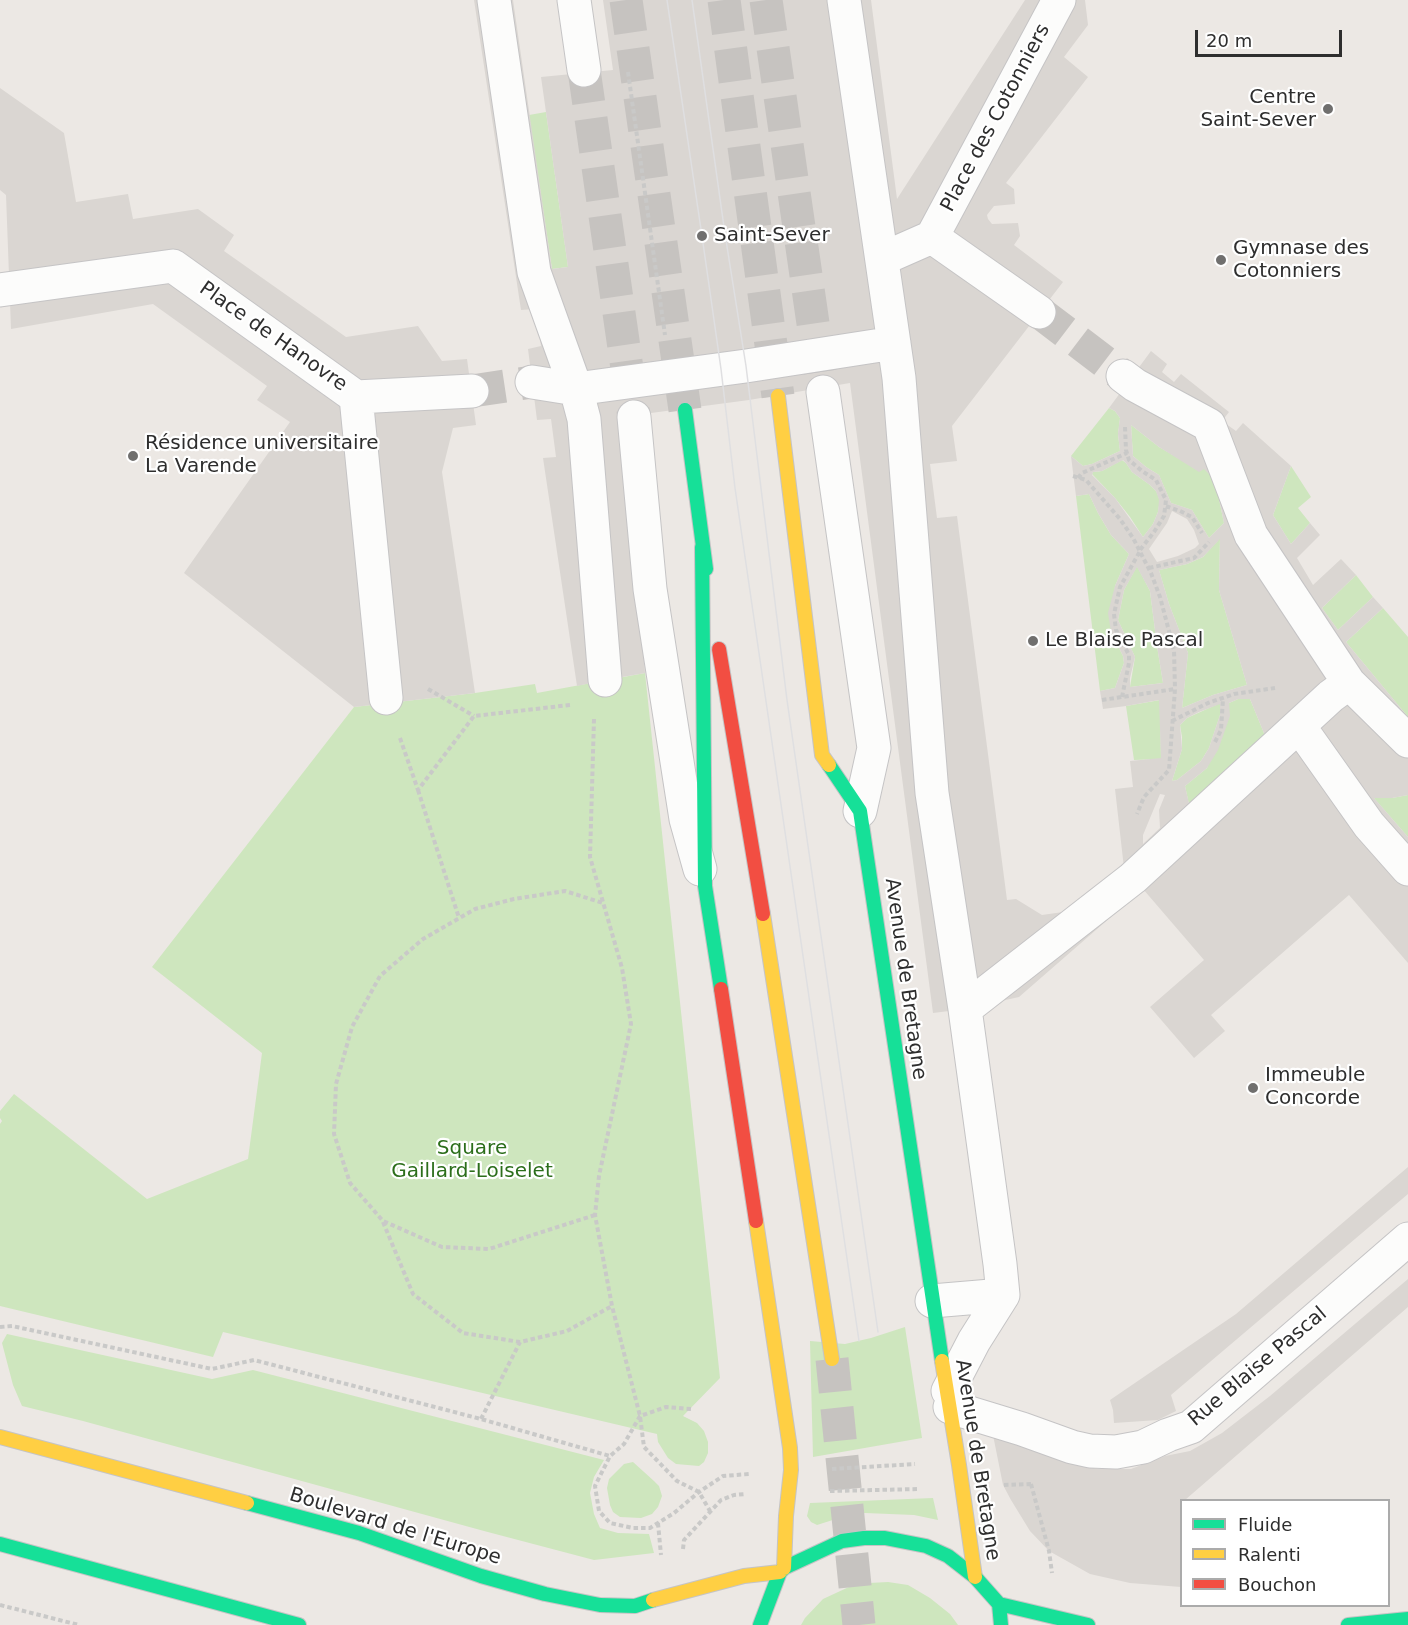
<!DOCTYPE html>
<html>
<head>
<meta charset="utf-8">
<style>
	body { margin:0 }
	#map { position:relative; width:1408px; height:1625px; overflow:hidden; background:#ece8e4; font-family:"DejaVu Sans",sans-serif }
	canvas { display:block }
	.legend { position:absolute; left:1180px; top:1499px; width:210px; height:108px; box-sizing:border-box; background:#fff; border:2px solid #ababab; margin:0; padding:8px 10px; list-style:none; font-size:18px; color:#2e2e2e }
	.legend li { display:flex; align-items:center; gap:12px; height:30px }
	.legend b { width:30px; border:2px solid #ababab }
	.scale { position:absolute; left:1195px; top:30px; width:147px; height:27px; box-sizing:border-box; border:3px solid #2e2e2e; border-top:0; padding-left:8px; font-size:18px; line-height:21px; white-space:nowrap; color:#2e2e2e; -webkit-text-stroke:4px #fff; paint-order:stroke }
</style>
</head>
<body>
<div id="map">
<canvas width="1408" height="1625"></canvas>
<ul class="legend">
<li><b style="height:8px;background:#16e098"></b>Fluide</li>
<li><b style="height:8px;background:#ffcf43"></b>Ralenti</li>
<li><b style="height:8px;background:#f24e42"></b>Bouchon</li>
</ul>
<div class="scale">20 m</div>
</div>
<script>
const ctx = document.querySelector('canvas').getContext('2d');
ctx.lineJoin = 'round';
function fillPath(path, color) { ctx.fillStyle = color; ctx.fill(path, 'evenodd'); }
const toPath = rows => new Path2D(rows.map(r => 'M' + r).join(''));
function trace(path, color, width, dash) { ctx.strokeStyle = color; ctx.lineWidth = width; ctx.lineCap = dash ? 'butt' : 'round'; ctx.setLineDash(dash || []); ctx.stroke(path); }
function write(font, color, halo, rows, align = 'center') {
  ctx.font = font + ' "DejaVu Sans",sans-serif'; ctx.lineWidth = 4.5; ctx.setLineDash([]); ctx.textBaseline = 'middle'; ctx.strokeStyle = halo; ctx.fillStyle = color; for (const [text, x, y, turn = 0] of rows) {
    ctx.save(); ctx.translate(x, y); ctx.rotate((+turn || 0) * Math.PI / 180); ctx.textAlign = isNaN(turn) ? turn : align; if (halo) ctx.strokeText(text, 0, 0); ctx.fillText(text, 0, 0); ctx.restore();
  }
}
fillPath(toPath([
	[546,112,568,267,552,269,529,115],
	[1109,408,1115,411,1120,418,1118,434,1120,451,1092,464,1083,466,1071,456],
	[1131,425,1159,447,1175,456,1204,468,1215,480,1224,523,1209,538,1192,510,1171,503,1159,475,1146,467,1133,456],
	[1122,460,1126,463,1132,472,1150,485,1156,491,1160,500,1158,512,1153,524,1143,537,1130,517,1115,498,1092,474,1093,472,1102,471],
	[1291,466,1311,497,1298,508,1310,523,1291,544,1273,515],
	[1089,494,1098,513,1111,535,1129,554,1115,586,1111,632,1123,656,1124,663,1115,688,1100,691,1076,496],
	[1220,538,1219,590,1247,685,1213,695,1182,708,1188,653,1169,604,1159,570,1187,564,1203,557],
	[1137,566,1150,591,1157,646,1163,683,1130,687,1135,657,1118,620,1124,590],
	[1356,575,1373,597,1338,630,1322,608],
	[1383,608,1408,637,1408,717,1346,642],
	[645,673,720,1378,683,1416,697,1423,704,1431,708,1442,708,1453,704,1462,699,1466,676,1464,668,1458,658,1442,657,1434,223,1332,213,1357,0,1306,0,1124,2,1121,0,1118,0,1111,14,1094,147,1199,248,1159,262,1053,152,967,354,707,475,693,535,684,537,693],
	[1238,699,1250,699,1266,738,1190,809,1185,786,1207,768,1229,703],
	[1160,700,1161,759,1134,760,1126,706],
	[1220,703,1220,715,1209,748,1201,761,1177,780,1172,781,1182,749,1182,737,1180,725,1187,718],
	[1408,795,1408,837,1373,797,1392,798],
	[905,1327,922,1438,813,1457,810,1341,845,1344,871,1338],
	[7,1334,212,1379,253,1370,604,1460,594,1477,590,1493,594,1514,600,1528,618,1533,649,1534,654,1553,594,1560,484,1531,83,1421,22,1406,13,1385,2,1343],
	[633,1462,654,1481,659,1486,662,1496,658,1507,652,1514,641,1518,620,1517,613,1512,610,1505,607,1488,609,1479,624,1464],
	[933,1498,938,1520,914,1515,865,1513,839,1518,817,1525,811,1522,807,1516,810,1503],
	[888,1582,908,1585,930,1598,950,1614,958,1625,801,1625,805,1618,823,1599,851,1586,869,1583]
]), '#cee6be');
fillPath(toPath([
	[474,0,513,0,552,269,568,267,541,77,613,70,603,0,871,0,897,199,1025,0,1085,0,1088,25,1064,57,1088,77,1006,183,1014,189,1015,204,994,206,987,215,988,219,992,224,1018,223,1020,236,1014,245,1063,282,952,426,957,461,930,464,937,518,957,516,1007,900,1016,899,1042,915,1070,911,1124,868,1115,789,1133,787,1130,761,1161,758,1159,700,1126,706,1103,709,1100,691,1115,688,1124,663,1123,656,1111,632,1108,613,1115,586,1129,554,1111,535,1098,513,1089,494,1076,496,1071,456,1083,466,1092,464,1120,451,1118,434,1120,418,1115,411,1109,408,1151,351,1167,364,1162,372,1174,382,1181,374,1229,412,1222,421,1236,431,1243,423,1291,466,1273,515,1291,544,1310,523,1320,535,1297,558,1313,585,1341,559,1356,575,1322,608,1338,630,1373,597,1383,608,1346,642,1408,717,1408,795,1392,798,1374,798,1408,837,1408,963,1349,895,1211,1015,1225,1031,1194,1058,1150,1007,1204,960,1143,889,1019,997,965,1009,933,1013,850,383,749,400,651,413,628,436,645,673,605,680,577,686,543,458,556,457,551,419,537,420,528,349,541,346,535,309,521,310],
	[1131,425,1159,447,1199,472,1204,469,1215,480,1224,523,1209,538,1192,510,1171,503,1159,475,1146,467,1133,456],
	[1123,460,1126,463,1132,472,1150,485,1156,491,1159,500,1158,512,1153,524,1143,537,1115,498,1092,475,1093,472,1102,471],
	[1172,511,1187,519,1194,530,1199,544,1195,548,1178,556,1157,562,1149,549,1167,523],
	[1220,539,1219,590,1247,685,1213,695,1182,708,1188,653,1169,604,1159,570,1187,564,1203,557],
	[1137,567,1150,591,1157,646,1163,683,1130,687,1130,678,1135,657,1118,620,1124,590],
	[1238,699,1250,699,1266,738,1190,808,1185,786,1207,768,1218,750,1230,716,1229,703],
	[1220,704,1220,715,1209,748,1201,761,1177,780,1172,781,1182,749,1180,725,1187,718,1199,712],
	[1160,794,1165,795,1159,810,1160,828,1143,844,1143,835],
	[0,88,64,133,76,202,128,194,133,219,198,209,234,235,224,251,346,337,418,326,442,361,467,359,476,425,453,428,442,472,475,693,354,707,184,573,290,422,257,400,267,386,153,304,11,329,6,195,0,190],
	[1408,1167,1408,1194,1171,1395,1176,1411,1158,1420,1114,1423,1113,1410,1110,1400,1236,1314],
	[1408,1279,1408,1307,1185,1500,1182,1500,1181,1587,1130,1583,1090,1574,1049,1551,1030,1531,1011,1500,1003,1485,993,1435,1072,1463,1098,1469,1131,1469,1165,1456,1190,1451,1222,1433,1270,1396]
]), '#dad6d2');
trace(toPath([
	[766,0,823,392],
	[584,70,634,417],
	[1039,312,1123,376],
	[472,391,532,382]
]), '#c6c3c0', 33, [33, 16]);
trace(toPath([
	[626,0,685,410],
	[724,0,778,396],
	[832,1359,859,1625]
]), '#c6c3c0', 33, [33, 16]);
const street = toPath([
	[494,0,534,272,576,389,584,419,605,680],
	[574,0,584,70],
	[844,0,899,378,932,793,965,1009,1000,1264,1003,1295,974,1341,948,1391],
	[932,237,1059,0],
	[882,259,932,237,1039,312],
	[0,290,173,266,356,397,386,698],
	[1123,376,1135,385,1209,425,1251,535,1349,683,1408,741],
	[532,382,576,389,746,366,894,343],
	[823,392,874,748,860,811],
	[356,397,472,391],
	[634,417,650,589,686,819,700,869],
	[1299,726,1369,825,1408,869],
	[965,1009,1133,878,1331,696,1349,683],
	[932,1301,1003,1295],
	[950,1407,1022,1429,1072,1447,1090,1451,1116,1452,1143,1447,1168,1435,1191,1427,1408,1239]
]);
const fast = toPath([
	[685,410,706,569],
	[702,547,705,886,721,989],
	[829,765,860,811,942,1361],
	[247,1503,359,1533,481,1576,545,1594,600,1605,635,1606,653,1600],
	[0,1544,299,1625],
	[999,1604,1088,1625],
	[760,1625,780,1572,784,1568,842,1541,864,1538,885,1538,926,1546,948,1556,975,1577,999,1604,1001,1625],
	[1348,1625,1408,1619]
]);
const slow = toPath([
	[778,396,822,755,829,765],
	[763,914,832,1359],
	[756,1221,790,1448,791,1470,786,1516,784,1568],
	[942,1361,959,1465,975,1577],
	[0,1437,247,1503],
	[653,1600,744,1576,780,1572]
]);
const jam = toPath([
	[719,649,763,914],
	[721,989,756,1221]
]);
trace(street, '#c5c4c5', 35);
trace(fast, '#c5c4c5', 16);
trace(slow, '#c5c4c5', 16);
trace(jam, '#c5c4c5', 16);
trace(toPath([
	[628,72,665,335],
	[1125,427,1126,450,1129,460,1142,471,1156,480,1166,500,1164,516,1154,532,1140,550],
	[1073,476,1086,480,1120,519,1133,538,1151,573,1160,597,1174,650,1175,689,1169,770,1144,797,1137,814],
	[1078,478,1082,473,1127,453],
	[1166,506,1180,511,1192,517,1202,533],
	[1149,568,1194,558,1209,542],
	[428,689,474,716],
	[1122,697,1129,663,1129,655,1116,630,1114,614,1120,587,1140,551],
	[1102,700,1175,689],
	[594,719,590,857,622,968,631,1024,599,1176,595,1215,612,1306,640,1416,644,1447,677,1481,699,1492,710,1511],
	[1172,721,1208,703,1234,694,1275,688],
	[400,738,418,790,474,716,570,705],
	[1215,742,1221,730,1223,699],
	[418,790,459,918],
	[595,1215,489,1249,442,1247,383,1221,350,1183,334,1134,336,1084,352,1027,380,976,423,939,475,909,514,899,565,891,603,903],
	[383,1222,413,1294,463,1333,520,1342,567,1331,612,1306],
	[0,1327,12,1326,212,1369,254,1360,481,1419,610,1456],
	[691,1409,666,1407,640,1416,624,1444,610,1456,595,1486,599,1511,610,1523,633,1528,650,1528,674,1513,699,1492,723,1476,749,1474],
	[481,1419,520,1342],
	[832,1469,915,1464],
	[1031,1484,1049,1551,1052,1573],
	[1004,1485,1031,1484],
	[830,1491,919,1489],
	[658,1523,661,1555],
	[683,1549,684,1540,721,1500,734,1495,745,1494],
	[0,1605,79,1625]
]), '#c9c9c8', 4, [4.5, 3]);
trace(street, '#fcfcfb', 33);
trace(fast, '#16e098', 14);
trace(slow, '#ffcf43', 14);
trace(jam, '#f24e42', 14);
trace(toPath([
	[667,0,702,236,721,369,735,488,859,1341],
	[692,0,725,234,746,366,787,700,878,1332]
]), '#dfdfe1', 1.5);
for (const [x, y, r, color] of [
	[1328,109,6,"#706f6e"],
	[702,236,6,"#706f6e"],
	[1221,260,6,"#706f6e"],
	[133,456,6,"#706f6e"],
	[1033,641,6,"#706f6e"],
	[1253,1088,6,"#706f6e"]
]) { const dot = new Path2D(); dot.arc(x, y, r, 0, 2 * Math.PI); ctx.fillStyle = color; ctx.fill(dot); trace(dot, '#fff', 2); }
write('20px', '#2e2e2e', '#fff', [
	["Centre",1316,98,"right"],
	["Saint-Sever",1316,121,"right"],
	["Saint-Sever",714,236],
	["Gymnase des",1233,249],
	["Cotonniers",1233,272],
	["Résidence universitaire",145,444],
	["La Varende",145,467],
	["Le Blaise Pascal",1045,641],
	["Immeuble",1265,1076],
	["Concorde",1265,1099]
], 'left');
write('20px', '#2e2e2e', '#fff', [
	["Place des Cotonniers",996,118,-62],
	["Place de Hanovre",273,337,35],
	["Avenue de Bretagne",905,979,82],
	["Rue Blaise Pascal",1258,1367,-40],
	["Avenue de Bretagne",977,1460,81],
	["Boulevard de l'Europe",395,1527,17]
]);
write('20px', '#2c6e1b', '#fff', [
	["Square",472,1149],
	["Gaillard-Loiselet",472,1172]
]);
</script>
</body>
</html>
